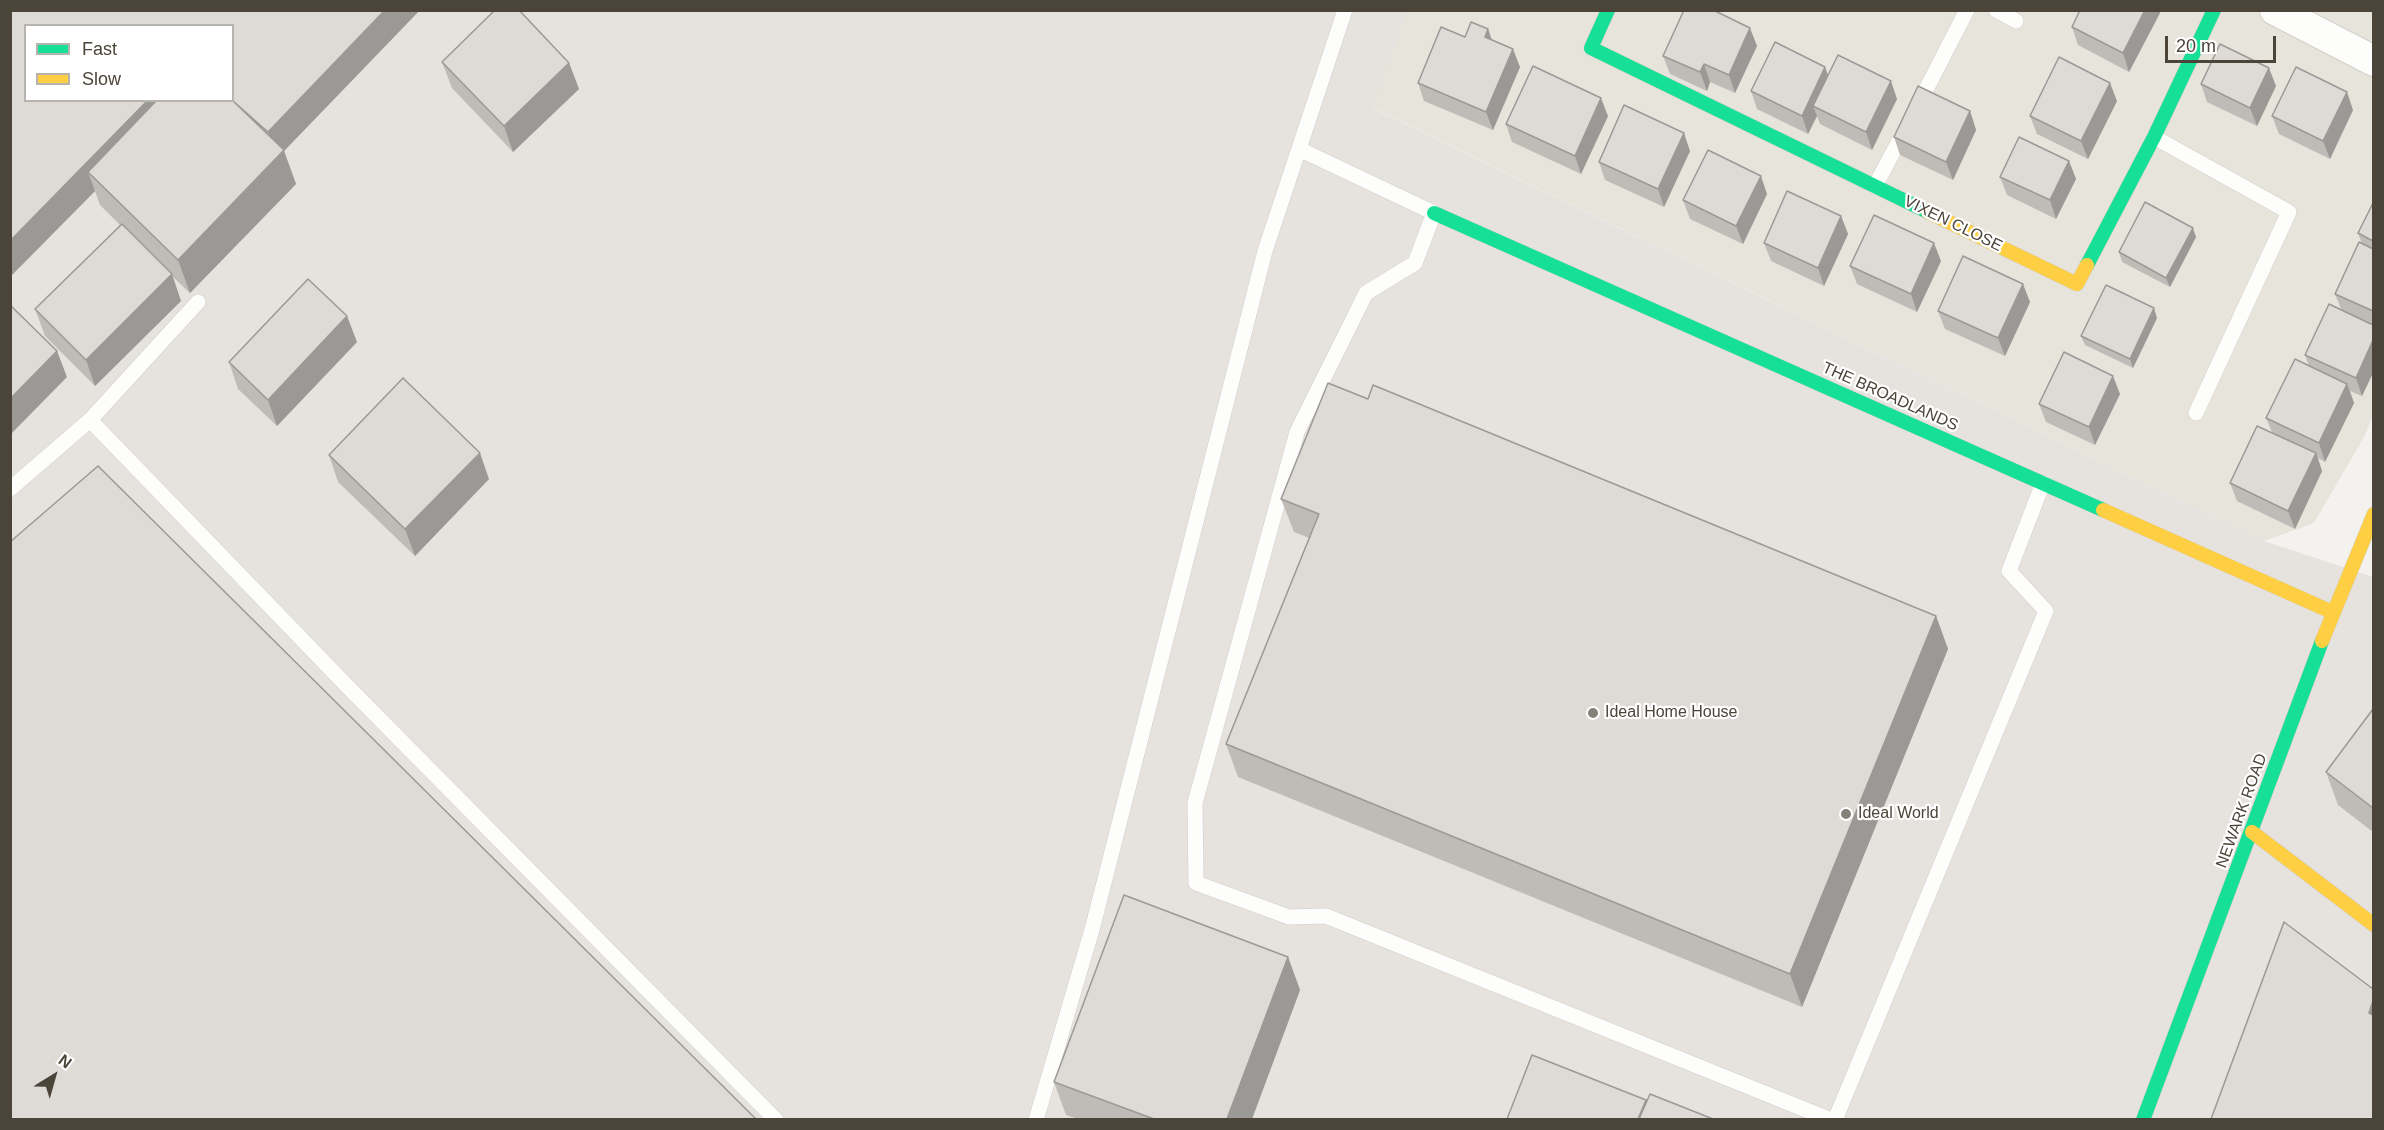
<!DOCTYPE html>
<html>
<head>
<meta charset="utf-8">
<style>
	body { margin:0 }
	#map { position:relative; width:2384px; height:1130px; overflow:hidden; background:#f4f2ee; font-family:Helvetica,sans-serif }
	canvas { display:block }
	.frame { position:absolute; inset:0; border:12px solid #4b4439; pointer-events:none }
	.legend { position:absolute; left:24px; top:24px; width:210px; height:78px; box-sizing:border-box; background:#fff; border:2px solid #b7b4b0; margin:0; padding:8px 10px; list-style:none; font-size:18px; color:#4b4439 }
	.legend li { display:flex; align-items:center; gap:12px; height:30px }
	.legend b { width:30px; border:2px solid #b7b4b0 }
	.north { position:absolute; left:24px; top:1046px; width:60px; height:60px; -webkit-text-stroke:4px #fff; paint-order:stroke; rotate:37deg; font-size:16px; font-weight:700; line-height:24px; text-align:center; color:#4b4439 }
	.north::after { content:''; display:block; margin:auto; width:21px; height:27px; background:#4b4439; clip-path:polygon(50% 0,100% 100%,50% 72%,0 100%) }
	.scale { position:absolute; left:2165px; top:36px; width:111px; height:27px; box-sizing:border-box; border:3px solid #4b4439; border-top:0; padding-left:8px; font-size:18px; line-height:21px; white-space:nowrap; color:#4b4439; -webkit-text-stroke:4px #fff; paint-order:stroke }
</style>
</head>
<body>
<div id="map">
<canvas width="2384" height="1130"></canvas>
<div class="frame"></div>
<ul class="legend">
<li><b style="height:8px;background:#16e098"></b>Fast</li>
<li><b style="height:8px;background:#ffcf43"></b>Slow</li>
</ul>
<div class="north">N</div>
<div class="scale">20 m</div>
</div>
<script>
const ctx = document.querySelector('canvas').getContext('2d');
ctx.lineJoin = 'round';
function fillPath(path, color) { ctx.fillStyle = color; ctx.fill(path, 'evenodd'); }
const toPath = rows => new Path2D(rows.map(r => 'M' + r).join(''));
function trace(path, color, width, dash) { ctx.strokeStyle = color; ctx.lineWidth = width; ctx.lineCap = dash ? 'butt' : 'round'; ctx.setLineDash(dash || []); ctx.stroke(path); }
function write(font, color, halo, rows, align = 'center') {
  ctx.font = font + ' Helvetica,sans-serif'; ctx.lineWidth = 4.5; ctx.setLineDash([]); ctx.textBaseline = 'middle'; ctx.strokeStyle = halo; ctx.fillStyle = color; for (const [text, x, y, turn = 0] of rows) {
    ctx.save(); ctx.translate(x, y); ctx.rotate((+turn || 0) * Math.PI / 180); ctx.textAlign = isNaN(turn) ? turn : align; if (halo) ctx.strokeText(text, 0, 0); ctx.fillText(text, 0, 0); ctx.restore();
  }
}
fillPath(toPath([
	[1408,11,2373,11,2373,415,2364,437,2314,523,2264,541,1371,107]
]), '#e7e4dc');
fillPath(toPath([
	[10,11,1408,11,1372,108,2264,541,2373,577,2373,1119,11,1119],
	[26,26,232,26,232,100,26,100]
]), '#e6e2de');
const lane = toPath([
	[1996,10,2016,21],
	[1917,107,1967,10],
	[2154,137,2289,212,2196,413],
	[1299,149,1434,213,1415,263,1366,293,1297,432,1195,803,1196,883,1289,917,1326,916,1831,1120],
	[1875,186,1906,128],
	[90,420,348,687,776,1120],
	[10,489,90,420,198,302],
	[1036,1120,1093,926,1265,251,1345,10],
	[1835,1120,2046,611,2009,571,2043,483]
]);
const street = toPath([
	[2275,10,2374,61]
]);
const fast = toPath([
	[1608,10,1591,48,1928,212],
	[1434,213,2103,510],
	[2087,265,2154,137,2214,10],
	[2143,1120,2322,641]
]);
const slow = toPath([
	[1928,212,2077,284,2087,265],
	[2103,510,2332,612],
	[2322,641,2374,514],
	[2252,832,2374,925]
]);
trace(lane, '#d2d0cb', 16);
trace(street, '#d2d0cb', 32);
trace(fast, '#d3cfc5', 15);
trace(slow, '#d3cfc5', 15);
trace(lane, '#fdfdfc', 15);
trace(street, '#fdfdfc', 30);
trace(fast, '#16e098', 14);
trace(slow, '#ffcf43', 14);
fillPath(toPath([
	[10,10,420,10,284,151,296,184,190,293,172,276,181,301,95,386,45,336,35,309,120,225,100,205,95,191,10,277],
	[232,26,232,100,26,100],
	[2080,10,2159,10,2160,13,2129,72,2078,45,2072,27],
	[1488,29,1492,40,1520,67,1493,130,1424,101,1418,83,1465,37],
	[1757,46,1735,93,1710,82,1707,91,1670,74,1663,56],
	[442,62,569,63,579,89,513,152,452,88],
	[1828,75,1897,99,1872,150,1820,124,1817,116,1808,134,1757,109,1751,91],
	[2201,84,2276,86,2257,126,2207,102],
	[2117,101,2088,159,2037,134,2030,116],
	[2353,110,2330,159,2279,134,2272,116],
	[1970,111,1976,130,1953,180,1900,155,1894,137],
	[1608,116,1581,174,1512,142,1506,124],
	[1690,151,1664,207,1605,180,1599,162],
	[2069,161,2076,179,2056,219,2007,195,2000,177],
	[1767,194,1743,244,1690,219,1683,200],
	[2373,203,2373,373,2362,396,2350,391,2354,403,2325,462,2318,458,2322,471,2295,529,2237,501,2230,483,2272,432,2266,418,2309,366,2305,355,2341,309,2335,294,2362,244,2358,233],
	[1841,216,1848,234,1824,286,1771,261,1764,243],
	[2196,237,2170,287,2122,262,2119,252],
	[1941,261,1917,312,1857,284,1850,266],
	[2030,302,2005,356,1945,329,1938,311],
	[2157,318,2133,368,2085,345,2081,336],
	[357,342,277,426,238,389,229,362],
	[2120,394,2095,445,2046,422,2039,404],
	[1368,399,1936,616,1948,649,1802,1007,1238,777,1226,744,1309,538,1294,532,1281,499],
	[329,455,489,479,415,556,338,482],
	[2373,709,2373,832,2338,805,2326,772],
	[1288,957,1300,990,1252,1119,1078,1119,1066,1115,1054,1082]
]), '#bfbcb8');
fillPath(toPath([
	[385,10,420,10,284,151,296,184,190,293,178,260,277,158,268,132],
	[2145,10,2159,10,2160,13,2129,72,2123,53],
	[1750,28,1757,46,1735,93,1729,75],
	[1488,29,1494,47,1485,37],
	[1513,49,1520,67,1493,130,1486,112],
	[569,63,579,89,513,152,504,126],
	[1704,64,1710,82,1707,91,1700,72],
	[1825,67,1832,85,1813,106,1817,116,1808,134,1802,116],
	[2269,68,2276,86,2257,126,2250,108],
	[1891,81,1897,99,1872,150,1866,132],
	[2110,83,2117,101,2088,159,2081,141],
	[2347,92,2353,110,2330,159,2323,141],
	[1601,98,1608,116,1581,174,1575,156],
	[148,100,183,100,88,172,95,191,10,277,10,241],
	[1970,111,1976,130,1953,180,1946,162],
	[1684,133,1690,151,1664,207,1658,189],
	[2069,161,2076,179,2056,219,2050,200],
	[1761,176,1767,194,1743,244,1736,226],
	[1841,216,1848,234,1824,286,1818,268],
	[2193,228,2196,237,2170,287,2166,278],
	[1934,243,1941,261,1917,312,1911,294],
	[172,274,181,301,95,386,86,360],
	[2023,284,2030,302,2005,356,1998,338],
	[2154,308,2157,318,2133,368,2130,359],
	[347,316,357,342,277,426,268,400],
	[2373,340,2373,373,2362,396,2356,378],
	[57,351,67,377,10,435,10,399],
	[2113,376,2120,394,2095,445,2089,427],
	[2347,384,2354,403,2325,462,2319,443],
	[480,453,489,479,415,556,405,529],
	[2316,453,2322,471,2295,529,2288,511],
	[1936,616,1948,649,1802,1007,1790,974],
	[1288,957,1300,990,1252,1119,1227,1119],
	[2373,1001,2373,1024,2369,1013]
]), '#9b9996');
const building = toPath([
	[10,10,385,10,268,132,232,100,232,26,26,26,26,100,148,100,10,241,10,10],
	[495,10,519,10,569,63,504,126,442,62,495,10],
	[1684,10,1713,10,1750,28,1729,75,1704,64,1700,72,1663,56,1684,10],
	[2080,10,2145,10,2123,53,2072,27,2080,10],
	[1471,22,1488,29,1485,37,1513,49,1486,112,1418,83,1441,27,1465,37,1471,22],
	[1775,42,1825,67,1802,116,1751,91,1775,42],
	[2220,44,2269,68,2250,108,2201,84,2220,44],
	[1838,55,1891,81,1866,132,1813,106,1838,55],
	[2059,57,2110,83,2081,141,2030,116,2059,57],
	[1533,66,1601,98,1575,156,1506,124,1533,66],
	[2296,67,2347,92,2323,141,2272,116,2296,67],
	[1918,86,1970,111,1946,162,1894,137,1918,86],
	[157,100,232,100,284,150,178,260,88,172,157,100],
	[1624,105,1684,133,1658,189,1599,162,1624,105],
	[2019,137,2069,161,2050,200,2000,177,2019,137],
	[1708,150,1761,176,1736,226,1683,200,1708,150],
	[1787,191,1841,216,1818,268,1764,243,1787,191],
	[2145,202,2193,228,2166,278,2119,252,2145,202],
	[2373,203,2373,241,2358,233,2373,203],
	[1874,215,1934,243,1911,294,1850,266,1874,215],
	[122,224,172,274,86,360,35,309,122,224],
	[2359,242,2373,249,2373,311,2335,294,2359,242],
	[1963,256,2023,284,1998,338,1938,311,1963,256],
	[308,279,347,316,268,400,229,362,308,279],
	[2106,285,2154,308,2130,359,2081,336,2106,285],
	[2329,304,2373,325,2373,340,2356,378,2305,355,2329,304],
	[10,305,57,351,10,399,10,305],
	[2064,352,2113,376,2089,427,2039,404,2064,352],
	[2295,359,2347,384,2319,443,2266,418,2295,359],
	[403,378,480,453,405,529,329,455,403,378],
	[1328,383,1368,399,1373,385,1936,616,1790,974,1226,744,1319,514,1281,499,1328,383],
	[2257,426,2316,453,2288,511,2230,483,2257,426],
	[98,466,756,1119,10,1119,10,542,98,466],
	[2373,709,2373,808,2326,772,2373,709],
	[1124,895,1288,957,1227,1119,1154,1119,1054,1082,1124,895],
	[2284,922,2373,989,2373,1001,2369,1013,2373,1015,2373,1119,2211,1119,2284,922],
	[1532,1055,1646,1100,1638,1119,1507,1119,1532,1055],
	[1650,1094,1713,1119,1639,1119,1650,1094]
]);
fillPath(building, '#dedbd6');
trace(building, '#9b9996', 1.5);
for (const [x, y, r, color] of [
	[1593,713,6,"#868178"],
	[1846,814,6,"#868178"]
]) { const dot = new Path2D(); dot.arc(x, y, r, 0, 2 * Math.PI); ctx.fillStyle = color; ctx.fill(dot); trace(dot, '#fff', 2); }
write('16px', '#4b4439', '#fff', [
	["VIXEN CLOSE",1953,224,26],
	["THE BROADLANDS",1890,397,24],
	["NEWARK ROAD",2242,811,-70]
]);
write('16px', '#4b4439', '#fff', [
	["Ideal Home House",1605,713],
	["Ideal World",1858,814]
], 'left');
</script>
</body>
</html>
